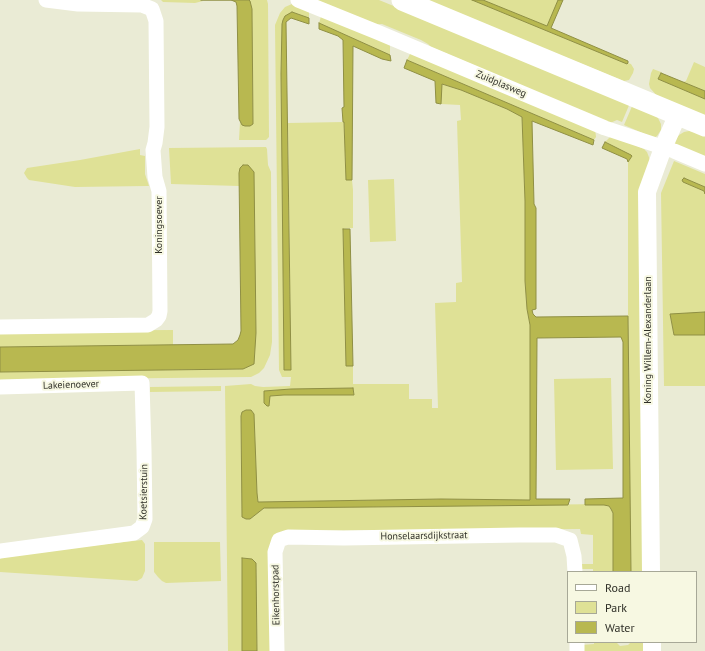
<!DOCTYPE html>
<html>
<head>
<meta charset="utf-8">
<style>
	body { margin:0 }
	#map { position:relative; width:705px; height:651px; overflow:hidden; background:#eaebd5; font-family:"PT Sans",sans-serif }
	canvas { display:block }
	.legend { position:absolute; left:567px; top:571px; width:130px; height:72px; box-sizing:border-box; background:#f7f8e2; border:1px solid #a7a897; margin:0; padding:5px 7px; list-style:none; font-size:12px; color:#2f2f27 }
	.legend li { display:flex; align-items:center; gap:8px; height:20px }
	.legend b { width:20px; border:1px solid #a7a897 }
</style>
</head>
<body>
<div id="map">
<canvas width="705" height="651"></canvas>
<ul class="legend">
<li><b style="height:5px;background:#fff"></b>Road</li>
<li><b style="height:11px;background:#dfe196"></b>Park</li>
<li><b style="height:11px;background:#b8b850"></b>Water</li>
</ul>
</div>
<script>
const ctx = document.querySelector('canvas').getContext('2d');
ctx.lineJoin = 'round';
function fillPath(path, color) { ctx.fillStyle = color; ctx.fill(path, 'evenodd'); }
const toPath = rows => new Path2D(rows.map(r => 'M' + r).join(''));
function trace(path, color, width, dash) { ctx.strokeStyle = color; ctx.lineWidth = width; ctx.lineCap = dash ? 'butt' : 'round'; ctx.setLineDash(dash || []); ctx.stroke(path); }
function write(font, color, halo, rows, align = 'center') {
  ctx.font = font + ' "PT Sans",sans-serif'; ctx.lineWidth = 4; ctx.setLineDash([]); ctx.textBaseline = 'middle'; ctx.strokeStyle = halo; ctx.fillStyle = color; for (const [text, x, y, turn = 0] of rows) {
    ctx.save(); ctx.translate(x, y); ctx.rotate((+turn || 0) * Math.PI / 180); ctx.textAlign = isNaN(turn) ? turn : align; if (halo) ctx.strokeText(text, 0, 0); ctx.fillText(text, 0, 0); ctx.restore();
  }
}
fillPath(toPath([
	[161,0,201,0,203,1,195,3,163,2],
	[249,0,267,0,268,4,269,137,266,140,239,140,240,122,242,125,253,124,252,9],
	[311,0,379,0,630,103,622,122,617,120,610,123,431,47,428,44,421,40,382,24,369,25],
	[424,0,472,0,627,64,628,63,631,64,634,69,633,73,629,80,624,81],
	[483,0,558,0,547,26],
	[292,4,309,9,309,18,292,12,282,24,281,74,284,369,291,369,288,123,344,122,346,180,352,180,353,190,353,228,343,229,346,366,353,366,353,384,409,384,409,399,432,399,432,408,438,408,435,303,456,302,456,283,462,282,457,121,461,120,460,105,441,104,441,84,461,90,507,109,522,117,525,201,525,281,527,309,530,325,530,500,441,499,258,502,242,412,241,416,242,517,253,517,258,512,265,508,269,508,604,504,609,506,611,509,613,513,613,572,593,572,593,569,581,569,581,564,593,564,593,535,581,534,580,529,282,531,273,651,257,651,256,563,252,559,242,558,242,651,228,651,225,386,251,384,255,386,263,387,290,386,291,377,282,377,279,370,275,25,280,13,285,7],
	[291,389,353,389,354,395,284,395,270,396,264,391],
	[321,16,390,43,390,55,319,23,320,20],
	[415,53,595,128,596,137,594,140,407,60,410,54],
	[694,62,705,67,705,91,683,82,686,81],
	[653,69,661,72,658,79,705,99,705,117,658,97,650,88,649,84,651,73],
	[633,104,654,114,658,118,661,124,661,130,657,136,654,138,624,125],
	[689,131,705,134,705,159,674,144,674,141,679,135,684,132],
	[612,135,644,149,647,152,650,160,645,572,631,572,628,316,628,162,632,156,630,155,605,142],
	[266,147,267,149,268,165,271,172,272,342,270,355,264,368,259,373,251,377,0,380,0,372,243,369,239,173,239,186,171,184,169,148],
	[140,149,140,155,145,156,145,174,149,186,147,186,75,187,29,180,27,178,24,173,27,168,80,160],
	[674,161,705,174,705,187,684,178,683,182,704,191,705,194,705,312,670,315,674,335,705,335,705,386,664,386,661,193],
	[394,179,396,241,370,242,368,180],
	[173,330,173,345,0,347,0,331],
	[611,378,613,469,556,470,554,379],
	[221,386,221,391,150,392,150,387],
	[142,540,145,544,145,571,142,578,137,581,0,572,0,559,4,556,8,555],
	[154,542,220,542,221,581,166,583,162,581,158,577,154,572],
	[594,642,616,642,620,646,628,645,631,642,646,642,646,651,583,651,582,645,594,644]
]), '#dfe196');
const water = toPath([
	[201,0,249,0,250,1,252,9,253,124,250,126,245,126,242,125,239,119,237,6,236,2,231,0,201,0],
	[472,0,483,0,547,26,558,0,563,0,551,28,628,61,628,63,627,64,472,0],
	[292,12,309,18,309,24,291,18,286,22,291,370,284,370,281,74,282,24,283,20,285,16,292,12],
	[319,23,390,55,391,61,382,59,353,46,352,180,346,180,344,122,343,122,342,108,344,107,343,40,338,36,319,29,319,23],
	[407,60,594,140,593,145,532,121,534,204,536,208,536,309,532,310,533,314,536,317,628,316,631,572,613,572,613,513,611,509,609,506,604,505,585,505,585,499,623,498,623,342,621,337,537,338,536,499,570,499,568,505,269,508,264,508,250,519,246,519,242,517,241,416,242,412,246,410,251,410,254,414,257,493,258,502,441,499,530,500,530,325,527,309,525,281,525,201,522,117,507,109,461,90,442,84,441,104,436,103,435,81,404,68,407,60],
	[661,73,705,91,705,99,658,79,661,73],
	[605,142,631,155,632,156,628,162,627,159,602,148,605,142],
	[243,165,248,165,254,172,256,333,254,364,243,369,0,372,0,347,233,344,238,340,240,335,241,331,239,173,240,168,243,165],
	[684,178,705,187,705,194,704,191,683,182,682,180,684,178],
	[343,229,350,229,353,366,346,366,343,229],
	[705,312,705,335,674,335,670,314,705,312],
	[353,388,354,395,284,395,270,396,269,406,267,406,264,403,264,391,291,389,353,388],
	[242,558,252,559,256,563,257,651,242,651,242,558]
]);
fillPath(water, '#b8b850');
trace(water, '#8f8f44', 1);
trace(toPath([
	[298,0,377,32,605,128,674,151,705,164],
	[0,327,148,325,156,320,159,316,160,311,159,191,155,177,153,150,155,143,157,127,156,21,152,9,142,5,78,4,46,0],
	[0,387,142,383,144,450,145,519,142,527,134,533,0,551],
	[577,642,577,651],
	[277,651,275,552,279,540,288,537,344,538,519,535,556,535,570,540,574,556,575,572]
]), '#fff', 15);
trace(toPath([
	[651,572,647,192,663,148,678,114],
	[652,642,652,651]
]), '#fff', 18);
trace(toPath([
	[402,0,705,126]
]), '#fff', 21);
write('10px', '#2f2f27', '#f7f8e2', [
	["Zuidplasweg",501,84,23],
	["Koningsoever",159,225,-90],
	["Koning Willem-Alexanderlaan",648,340,-90],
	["Lakeienoever",71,385,-2],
	["Koetsierstuin",144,492,-89],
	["Honselaarsdijkstraat",424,536,-1],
	["Eikenhorstpad",276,595,-91]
]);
</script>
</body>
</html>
